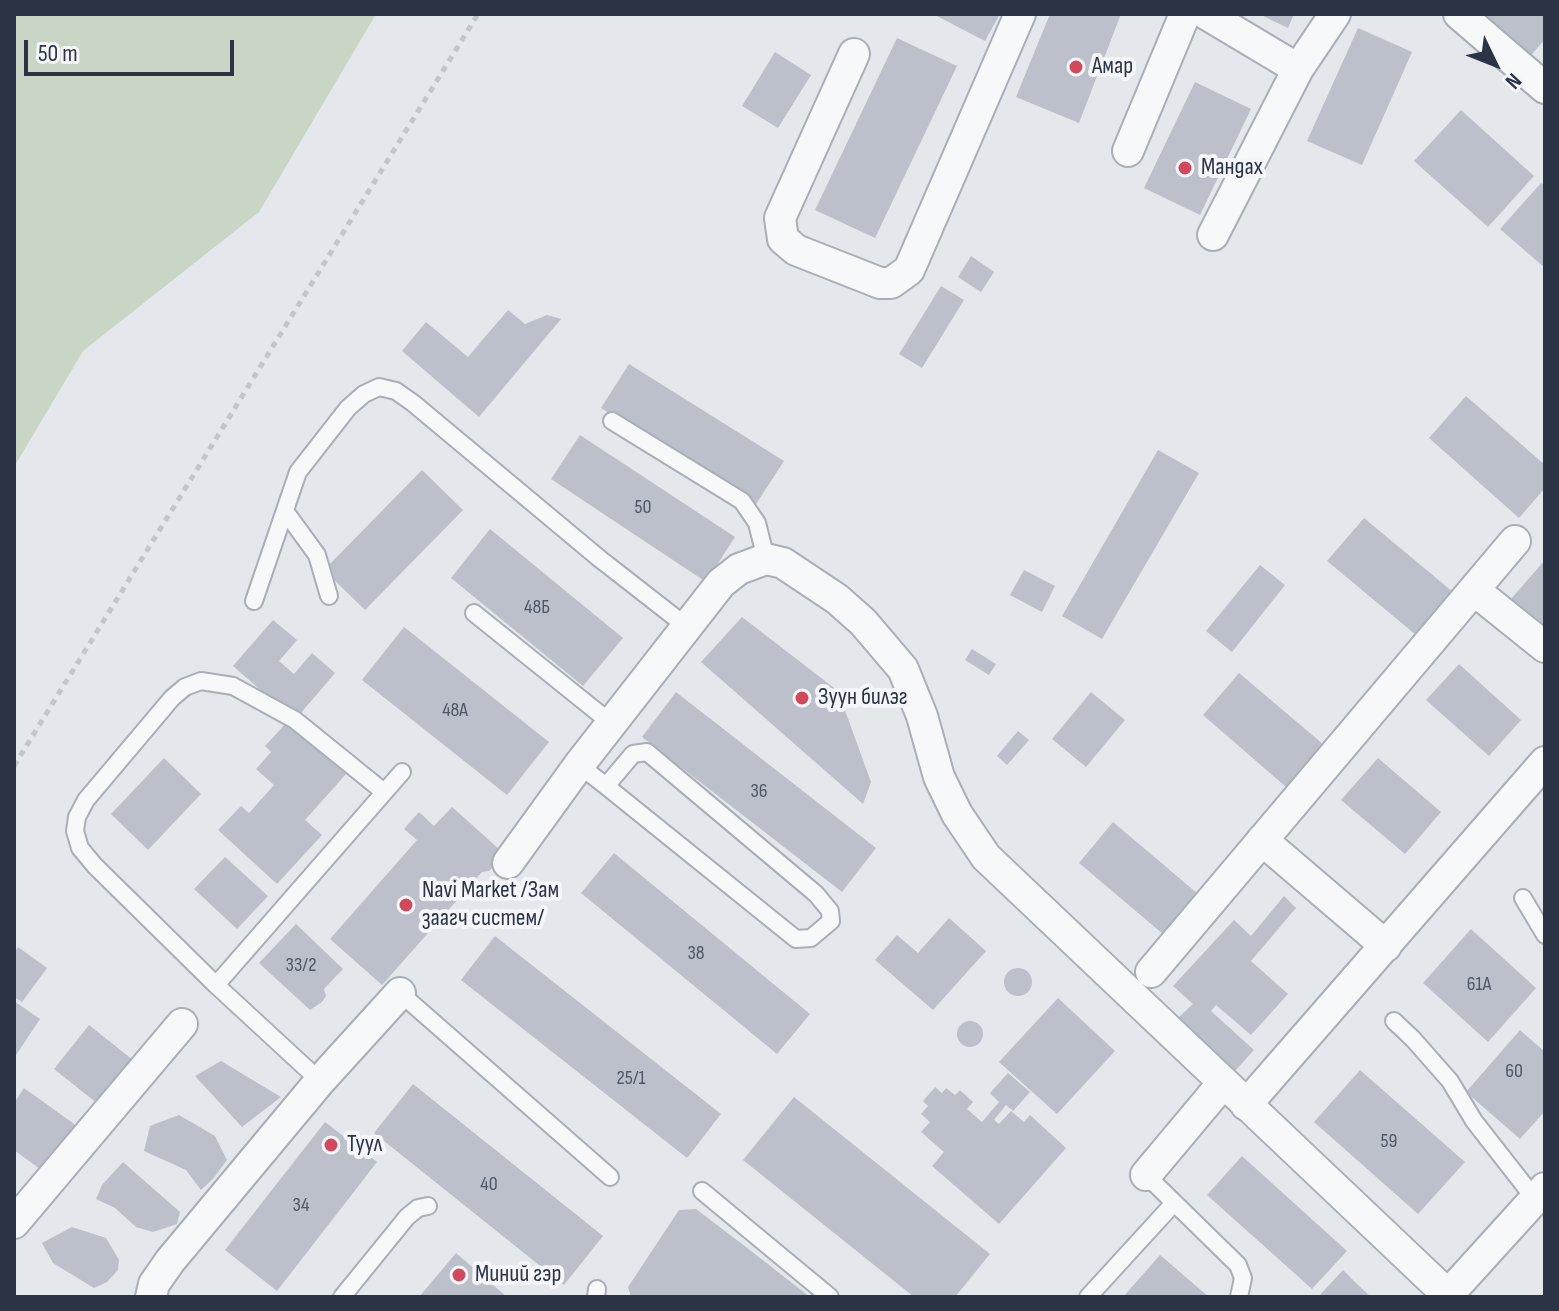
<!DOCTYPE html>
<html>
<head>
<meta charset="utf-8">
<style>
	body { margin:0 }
	#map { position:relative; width:1559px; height:1311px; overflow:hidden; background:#e4e7ec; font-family:"Sofia Sans Condensed",sans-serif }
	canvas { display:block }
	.frame { position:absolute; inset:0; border:16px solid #2b3445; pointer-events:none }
	.north { position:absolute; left:1455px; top:24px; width:80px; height:80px; -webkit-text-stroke:6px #f4f6f9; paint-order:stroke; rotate:133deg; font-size:22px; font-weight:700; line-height:32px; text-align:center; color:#2b3445 }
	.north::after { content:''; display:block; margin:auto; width:28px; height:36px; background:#2b3445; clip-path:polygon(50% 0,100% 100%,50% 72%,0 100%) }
	.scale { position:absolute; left:24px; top:40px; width:210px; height:36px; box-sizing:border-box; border:4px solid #2b3445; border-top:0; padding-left:10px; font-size:24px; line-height:28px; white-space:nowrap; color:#2b3445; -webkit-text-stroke:6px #f4f6f9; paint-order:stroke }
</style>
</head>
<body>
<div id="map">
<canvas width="1559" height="1311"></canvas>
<div class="frame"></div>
<div class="north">N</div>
<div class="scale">50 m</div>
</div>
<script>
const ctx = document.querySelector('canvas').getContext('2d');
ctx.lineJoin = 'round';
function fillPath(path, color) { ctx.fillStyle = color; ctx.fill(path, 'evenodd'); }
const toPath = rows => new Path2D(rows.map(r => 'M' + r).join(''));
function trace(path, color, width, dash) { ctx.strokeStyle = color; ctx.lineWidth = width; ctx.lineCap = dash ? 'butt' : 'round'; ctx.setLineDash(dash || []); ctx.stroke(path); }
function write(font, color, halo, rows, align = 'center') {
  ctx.font = font + ' "Sofia Sans Condensed",sans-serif'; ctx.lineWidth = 8; ctx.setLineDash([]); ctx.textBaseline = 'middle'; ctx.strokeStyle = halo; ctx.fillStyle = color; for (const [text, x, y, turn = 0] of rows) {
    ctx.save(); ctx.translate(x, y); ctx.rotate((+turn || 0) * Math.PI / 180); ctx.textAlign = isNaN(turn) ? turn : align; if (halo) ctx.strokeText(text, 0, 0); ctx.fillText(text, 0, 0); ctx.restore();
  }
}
fillPath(toPath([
	[14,14,376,14,259,212,83,351,14,467]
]), '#c9d6c5');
fillPath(toPath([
	[933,14,1000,14,985,41],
	[1050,14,1121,14,1079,123,1016,97],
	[1259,14,1294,14,1288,28],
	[1460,14,1545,14,1545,39,1522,66],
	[1358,28,1412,52,1362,165,1307,141],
	[897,38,957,66,875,238,815,210],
	[775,52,811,75,778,128,742,106],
	[1195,82,1251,109,1200,215,1144,188],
	[1461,110,1534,176,1488,227,1414,161],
	[1541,183,1545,186,1545,268,1500,229],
	[971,256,994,272,981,292,958,277],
	[941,286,964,300,922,368,899,354],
	[508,310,525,324,547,315,561,319,479,417,402,351,426,322,468,357],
	[629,364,784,461,756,504,601,408],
	[1466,396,1545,465,1545,488,1519,518,1429,438],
	[580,435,735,537,706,582,551,479],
	[1158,450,1199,473,1102,639,1062,616],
	[422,470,463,510,365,610,324,570],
	[1364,518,1459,597,1422,640,1327,561],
	[490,529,623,638,583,686,451,578],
	[1545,560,1545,628,1511,599],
	[1260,565,1285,585,1232,652,1206,631],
	[1024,570,1055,586,1042,612,1010,595],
	[742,617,838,691,871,782,863,804,701,662],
	[273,620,297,640,279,661,294,674,312,653,335,673,295,720,233,666],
	[404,627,549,742,507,795,362,680],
	[972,649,996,664,989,675,965,660],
	[1459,664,1521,720,1489,756,1426,700],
	[1239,673,1330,750,1293,793,1203,715],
	[676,692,876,848,842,892,642,737],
	[1091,692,1125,720,1086,767,1052,739],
	[288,721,346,774,305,820,322,835,277,884,218,830,241,806,249,813,274,785,256,769,271,752,265,746],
	[1018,731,1029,740,1007,765,997,756],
	[164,758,201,794,148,850,111,814],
	[1378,758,1441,812,1405,854,1341,800],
	[452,807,499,849,500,859,489,871,482,872,382,985,330,939,417,840,404,829,419,812,434,826],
	[1113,822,1204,899,1170,940,1079,863],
	[614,853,810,1014,777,1054,581,893],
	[225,857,268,896,237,929,194,889],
	[1284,896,1296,908,1251,961,1288,994,1251,1035,1216,1005,1211,1011,1254,1050,1234,1072,1178,1018,1193,1004,1173,986,1234,920,1251,936],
	[949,918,986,951,933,1010,875,960,897,935,918,953],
	[296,924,343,969,324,989,326,996,322,1002,310,1010,259,963],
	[1471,929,1536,988,1488,1042,1423,983],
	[495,936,721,1114,687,1158,461,980],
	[18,947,47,968,22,1002,14,997,14,953],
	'1004 982a14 14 0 1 1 28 0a14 14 0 1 1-28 0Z',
	[1058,998,1115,1051,1057,1114,999,1062],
	[14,1001,40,1019,14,1058],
	'957 1034a13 13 0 1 1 26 0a13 13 0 1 1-26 0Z',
	[89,1025,138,1064,103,1108,54,1069],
	[1520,1030,1545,1052,1545,1111,1520,1139,1466,1092],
	[221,1061,281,1097,242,1127,195,1076],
	[1360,1070,1465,1162,1418,1214,1314,1122],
	[1008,1073,1030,1092,1013,1111,1006,1105,994,1120,999,1124,1011,1111,1024,1122,1030,1115,1066,1148,999,1224,932,1166,944,1152,921,1132,930,1122,921,1114,928,1106,923,1101,935,1087,942,1093,946,1088,955,1095,960,1090,973,1102,967,1109,982,1122,999,1102,990,1093],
	[413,1084,603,1236,564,1285,374,1133],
	[24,1088,77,1126,44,1172,14,1150,14,1103],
	[794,1097,990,1254,955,1297,914,1297,743,1160],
	[179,1115,215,1136,227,1160,213,1179,201,1190,186,1170,144,1151,150,1126],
	[325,1122,377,1162,277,1291,225,1250],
	[1242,1156,1347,1251,1312,1289,1207,1195],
	[123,1162,180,1212,177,1224,153,1232,136,1227,115,1208,96,1199,102,1185],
	[696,1209,746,1247,810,1297,631,1297,628,1287,679,1210],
	[72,1227,106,1238,119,1260,118,1270,107,1282,94,1288,53,1263,42,1243],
	[456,1253,507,1297,419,1297],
	[1160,1255,1209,1297,1123,1297],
	[1343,1270,1357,1284,1371,1297,1318,1297]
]), '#bbc0ca');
const service = toPath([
	[612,421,742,501,757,523,766,559],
	[285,511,317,555,329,596],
	[254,601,298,472,348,408,364,394,379,387,396,391,413,403,600,559,686,626],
	[474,613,611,723],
	[579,765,606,786,796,939,811,938,831,921,830,911,816,894,647,752,633,754,606,786],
	[1523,898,1545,935],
	[216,985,402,772],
	[400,993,610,1177],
	[1394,1021,1413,1039,1450,1081,1474,1121,1535,1199],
	[320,1081,216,985,95,866,80,848,75,831,77,817,86,800,172,698,185,687,201,681,233,686,295,720,384,792],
	[1146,1175,1238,1265,1243,1278,1239,1297],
	[702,1191,830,1297],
	[342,1297,407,1217,418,1208,428,1206],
	[596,1297,597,1289],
	[1088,1297,1174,1203]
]);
const minor = toPath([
	[1206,14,1298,69,1335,14],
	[1459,14,1545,88],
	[854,54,780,218,783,239,796,250,880,283,891,283,909,270,1020,14],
	[1128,151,1185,14],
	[1213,235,1298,69],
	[1474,590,1545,647],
	[1262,840,1386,946],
	[508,863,579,765,721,583,739,569,766,559,783,563,837,599,863,622,903,669,922,716,939,777,957,814,986,857,1448,1295],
	[1151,972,1515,541],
	[1246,1105,1545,762],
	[1146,1175,1223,1083],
	[14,1223,182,1024],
	[151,1297,154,1284,170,1261,320,1081,400,993],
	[1446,1297,1545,1188]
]);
trace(service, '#a9aeb7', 20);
trace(minor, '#a9aeb7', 34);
trace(toPath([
	[14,766,478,14]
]), '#c2c5cb', 5, [6, 6]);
trace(service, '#f7f8fa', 16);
trace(minor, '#f7f8fa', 30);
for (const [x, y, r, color] of [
	[1076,67,8,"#d1495b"],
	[1185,168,8,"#d1495b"],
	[802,698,8,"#d1495b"],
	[406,905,8,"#d1495b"],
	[331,1145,8,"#d1495b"],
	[459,1275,8,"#d1495b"]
]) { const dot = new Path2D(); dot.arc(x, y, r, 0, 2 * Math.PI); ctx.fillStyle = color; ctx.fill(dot); trace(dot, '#f4f6f9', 3); }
write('20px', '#4f5766', null, [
	["50",643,508],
	["48Б",537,608],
	["48А",455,711],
	["36",759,792],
	["38",696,954],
	["33/2",301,966],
	["61A",1479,985],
	["60",1514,1072],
	["25/1",631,1079],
	["59",1389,1142],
	["40",489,1185],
	["34",301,1206]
]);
write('24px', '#2b3445', '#f4f6f9', [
	["Амар",1092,67],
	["Мандах",1201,168],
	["Зуун билэг",818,698],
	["Navi Market /Зам",422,891],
	["заагч систем/",422,919],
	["Туул",347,1145],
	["Миний гэр",475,1275]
], 'left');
</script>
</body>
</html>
